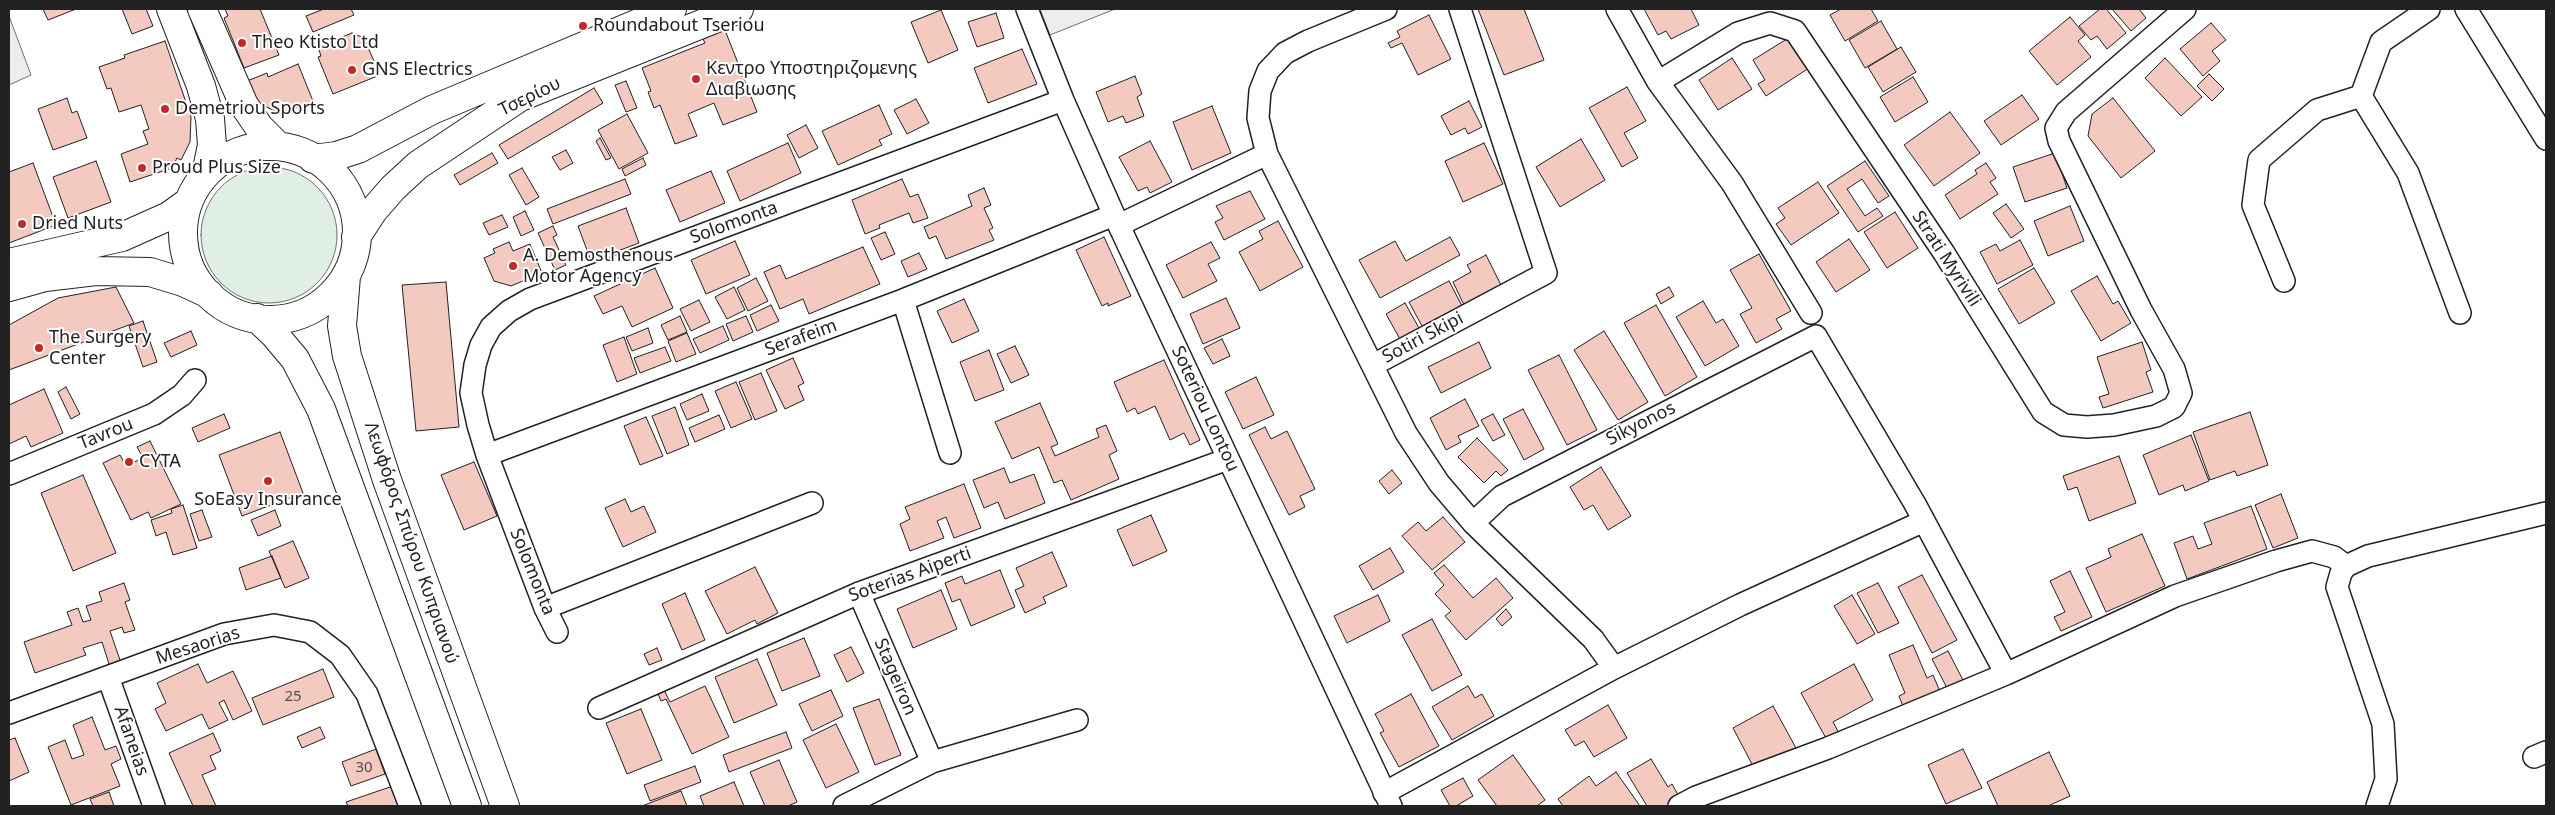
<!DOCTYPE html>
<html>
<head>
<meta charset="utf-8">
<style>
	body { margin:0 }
	#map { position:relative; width:2555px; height:815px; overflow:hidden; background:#fff; font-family:"Noto Sans",sans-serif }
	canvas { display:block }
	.frame { position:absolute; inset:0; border:10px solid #222; pointer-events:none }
</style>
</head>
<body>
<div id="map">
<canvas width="2555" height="815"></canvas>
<div class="frame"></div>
</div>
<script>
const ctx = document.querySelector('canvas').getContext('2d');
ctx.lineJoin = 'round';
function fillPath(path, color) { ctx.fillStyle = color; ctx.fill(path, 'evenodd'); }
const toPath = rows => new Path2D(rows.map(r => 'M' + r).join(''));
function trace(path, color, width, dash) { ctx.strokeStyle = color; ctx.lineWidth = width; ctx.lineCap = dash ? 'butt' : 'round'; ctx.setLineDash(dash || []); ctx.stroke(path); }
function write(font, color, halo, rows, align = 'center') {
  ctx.font = font + ' "Noto Sans",sans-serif'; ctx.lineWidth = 4; ctx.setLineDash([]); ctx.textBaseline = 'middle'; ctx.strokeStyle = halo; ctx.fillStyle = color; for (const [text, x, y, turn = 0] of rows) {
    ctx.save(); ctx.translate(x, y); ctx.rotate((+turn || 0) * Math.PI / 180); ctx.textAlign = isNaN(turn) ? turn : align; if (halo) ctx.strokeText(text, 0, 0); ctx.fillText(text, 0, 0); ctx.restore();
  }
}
const green = toPath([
	'201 235a68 68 0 1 1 136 0a68 68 0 1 1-136 0Z'
]);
fillPath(green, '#e0efe3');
trace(green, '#6f6f6f', 1);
const parking = toPath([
	[1040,9,1115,9,1050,35,1040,9],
	[9,16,31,75,9,85,9,16]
]);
fillPath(parking, '#ededed');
trace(parking, '#6f6f6f', 1);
const building = toPath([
	[43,9,76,9,48,20,43,9],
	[122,9,146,9,153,26,132,34,122,9],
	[225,9,260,9,279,55,244,68,224,18,228,16,225,9],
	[324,9,351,9,354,15,313,32,306,16,324,9],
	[1478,9,1524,9,1544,60,1504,75,1478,9],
	[1644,9,1691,9,1699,25,1671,39,1666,31,1658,35,1644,9],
	[1841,9,1871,9,1878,21,1845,41,1830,15,1841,9],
	[2100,9,2106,9,2126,33,2107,49,2097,36,2091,40,2079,26,2100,9],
	[2112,9,2139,9,2146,18,2131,31,2112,9],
	[941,10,958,50,928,63,911,22,941,10],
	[996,13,1004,38,977,47,968,22,996,13],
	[1429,15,1451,59,1418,75,1402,43,1391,48,1388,43,1400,37,1397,31,1429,15],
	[2070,17,2085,35,2078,41,2091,57,2057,85,2029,51,2070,17],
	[1881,21,1897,49,1865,68,1849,40,1881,21],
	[2211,23,2226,40,2212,51,2220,61,2203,76,2180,49,2211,23],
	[725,30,757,112,723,125,714,103,688,114,697,136,675,144,660,105,654,108,648,92,651,91,642,68,705,43,703,39,725,30],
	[352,33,364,38,380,75,333,94,318,57,321,56,318,47,352,33],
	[1790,37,1809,68,1766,96,1758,84,1765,80,1753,60,1790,37],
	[165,41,191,117,190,142,181,160,177,158,172,168,130,182,121,154,148,144,143,131,149,129,141,105,119,112,111,88,107,89,99,67,125,58,124,55,165,41],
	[1901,47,1916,72,1883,92,1868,67,1901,47],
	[1022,49,1037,84,988,103,974,68,1022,49],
	[1732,58,1752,89,1718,110,1699,80,1732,58],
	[2165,58,2202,97,2181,116,2145,78,2165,58],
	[298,64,313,101,280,114,259,103,247,81,267,73,268,77,298,64],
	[2209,74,2224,89,2212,101,2197,86,2209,74],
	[1135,76,1142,94,1137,97,1144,116,1126,123,1123,116,1108,122,1096,92,1135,76],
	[1913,77,1928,102,1895,122,1880,97,1913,77],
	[626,81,637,108,626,112,615,85,626,81],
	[1627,87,1646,121,1624,133,1638,158,1622,167,1589,108,1627,87],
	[594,88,603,103,508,159,499,145,594,88],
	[2022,95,2039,119,2001,145,1984,121,2022,95],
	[67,98,72,113,77,111,87,138,53,150,38,109,67,98],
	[2113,98,2155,151,2121,178,2088,136,2092,114,2113,98],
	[916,99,929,123,907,134,894,110,916,99],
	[1469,101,1482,127,1468,134,1465,128,1451,135,1441,116,1469,101],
	[879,105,892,134,879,140,882,145,838,165,822,131,879,105],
	[1212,106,1231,153,1192,170,1173,122,1212,106],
	[1950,112,1980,153,1934,186,1904,145,1950,112],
	[627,114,648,153,619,169,598,130,627,114],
	[806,125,818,148,799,158,787,135,806,125],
	[600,138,611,158,606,160,596,141,600,138],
	[1581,139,1605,180,1560,207,1536,167,1581,139],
	[1150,141,1172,182,1150,193,1147,187,1138,191,1119,157,1150,141],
	[788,143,801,173,740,201,727,171,788,143],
	[1484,143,1503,184,1463,202,1445,161,1484,143],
	[566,150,573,163,560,170,552,157,566,150],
	[492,153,498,163,460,185,454,175,492,153],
	[2055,153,2067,188,2025,202,2013,167,2055,153],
	[643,158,646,165,625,176,622,169,643,158],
	[96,161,111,202,68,218,53,177,96,161],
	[1865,161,1889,196,1878,203,1862,179,1847,189,1865,216,1877,208,1883,216,1858,232,1827,186,1865,161],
	[33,163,56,225,9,243,9,172,33,163],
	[1986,163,1996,178,1990,182,1998,194,1960,219,1945,195,1977,174,1975,170,1986,163],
	[522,168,539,197,526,205,509,175,522,168],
	[711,171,725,203,680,222,666,190,711,171],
	[625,179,631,194,553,224,547,209,625,179],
	[902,179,910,197,918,194,928,218,913,223,909,213,879,225,880,228,865,234,852,200,902,179],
	[1818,182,1839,213,1791,245,1776,224,1785,218,1778,208,1818,182],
	[984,188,991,205,984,208,993,228,989,230,994,240,946,259,936,236,929,239,924,227,972,206,968,195,984,188],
	[1250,191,1265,219,1224,240,1215,222,1223,218,1216,206,1250,191],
	[2006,204,2024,229,2011,238,1993,213,2006,204],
	[2070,206,2084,241,2048,256,2034,221,2070,206],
	[626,208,639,243,591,261,578,226,626,208],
	[525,211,534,230,521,236,513,217,525,211],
	[1895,212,1918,248,1887,268,1864,232,1895,212],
	[502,215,508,227,489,235,483,223,502,215],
	[1278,221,1303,267,1260,291,1239,252,1263,239,1259,231,1278,221],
	[553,226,557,235,553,237,566,265,555,270,538,233,553,226],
	[885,232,895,254,881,260,871,238,885,232],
	[1104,237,1131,296,1108,306,1108,303,1102,306,1076,250,1104,237],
	[1450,237,1460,255,1380,298,1359,260,1395,241,1406,261,1450,237],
	[1849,239,1870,270,1836,292,1816,262,1849,239],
	[2020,240,2033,265,1997,284,1980,252,1996,244,2000,251,2020,240],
	[735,241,750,275,706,294,691,260,735,241],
	[509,242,513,251,530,244,542,273,511,286,494,281,484,258,495,253,493,249,509,242],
	[1211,242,1220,258,1208,264,1217,281,1183,298,1166,265,1211,242],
	[863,247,880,284,809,314,803,299,780,309,764,272,780,265,786,279,863,247],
	[919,253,927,269,908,277,901,261,919,253],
	[1759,254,1791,311,1776,319,1782,329,1756,343,1740,314,1752,308,1730,270,1759,254],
	[1486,255,1501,285,1464,305,1453,282,1471,272,1467,265,1486,255],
	[655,268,673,308,632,327,622,306,603,314,594,296,655,268],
	[2034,268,2055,303,2019,324,1998,289,2034,268],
	[2097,276,2113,304,2118,301,2131,323,2101,341,2071,291,2097,276],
	[756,278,768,301,748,311,737,288,756,278],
	[1449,281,1462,306,1423,328,1409,302,1449,281],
	[446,282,459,427,416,431,402,285,446,282],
	[116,287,134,323,9,370,9,325,58,298,116,287],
	[734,287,745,310,727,319,715,297,734,287],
	[1669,287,1674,296,1661,304,1656,294,1669,287],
	[1226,298,1240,328,1203,344,1190,314,1226,298],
	[964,299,979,331,952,343,937,311,964,299],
	[699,300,710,322,691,331,680,309,699,300],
	[1703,301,1716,323,1723,319,1739,346,1705,366,1676,317,1703,301],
	[1405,303,1419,328,1400,339,1386,314,1405,303],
	[771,305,779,321,757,331,750,315,771,305],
	[1656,305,1697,377,1665,396,1624,323,1656,305],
	[680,316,687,332,668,340,661,325,680,316],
	[746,316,753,332,733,341,726,324,746,316],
	[143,321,157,362,143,367,129,326,143,321],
	[723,326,729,340,700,353,693,339,723,326],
	[648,328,653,343,632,351,626,337,648,328],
	[191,331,197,345,171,357,164,343,191,331],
	[1604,331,1648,402,1618,420,1574,350,1604,331],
	[687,333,696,354,676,362,668,341,687,333],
	[624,337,637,374,617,382,603,345,624,337],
	[1222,339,1230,356,1213,364,1204,348,1222,339],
	[1479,342,1491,368,1441,393,1428,367,1479,342],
	[2142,342,2151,370,2146,372,2153,392,2103,408,2099,397,2109,394,2097,357,2142,342],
	[1015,346,1029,375,1011,383,997,354,1015,346],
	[665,347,671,361,640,373,634,358,665,347],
	[989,350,1004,390,975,401,960,362,989,350],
	[1559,355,1597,430,1567,445,1528,370,1559,355],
	[793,358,804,383,798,386,804,400,785,409,766,370,793,358],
	[1164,360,1200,440,1190,445,1184,433,1170,440,1155,406,1138,414,1135,408,1127,412,1114,382,1164,360],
	[761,373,777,411,755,420,739,382,761,373],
	[1256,377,1274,415,1243,429,1225,392,1256,377],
	[736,382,752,419,731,428,715,391,736,382],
	[66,387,80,414,71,419,58,392,66,387],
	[44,389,63,433,31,447,26,436,9,444,9,405,44,389],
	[702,394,709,411,687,420,680,404,702,394],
	[1465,399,1479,426,1458,436,1461,442,1446,450,1430,418,1465,399],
	[1040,403,1058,444,1051,447,1055,456,1099,437,1096,429,1106,425,1117,451,1109,455,1119,479,1071,500,1062,480,1054,483,1039,447,1012,459,995,422,1040,403],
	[675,407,689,445,667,454,652,416,675,407],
	[1523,409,1544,449,1524,460,1503,419,1523,409],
	[2250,412,2268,465,2237,476,2235,471,2210,480,2193,432,2250,412],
	[224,414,230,428,198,442,192,428,224,414],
	[1493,414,1505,435,1493,441,1481,420,1493,414],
	[719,415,725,429,695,442,689,428,719,415],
	[646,417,663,456,640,465,624,426,646,417],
	[1265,427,1271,439,1287,431,1315,489,1300,496,1305,507,1289,515,1249,435,1265,427],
	[280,432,303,493,242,516,219,455,280,432],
	[2191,435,2209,481,2185,491,2183,485,2159,495,2143,455,2191,435],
	[1477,438,1508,470,1501,476,1496,471,1484,483,1458,457,1477,438],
	[150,441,181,504,151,518,148,512,131,520,103,463,120,455,126,466,143,458,137,447,150,441],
	[2119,456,2136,503,2089,521,2077,487,2068,490,2063,476,2119,456],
	[474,462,497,516,464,530,441,475,474,462],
	[1601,467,1631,516,1608,530,1593,505,1584,510,1570,487,1601,467],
	[1004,468,1010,483,1034,474,1045,503,1005,519,998,502,984,508,973,480,1004,468],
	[1392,470,1402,483,1389,494,1379,481,1392,470],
	[83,475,116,553,73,571,41,493,83,475],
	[964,484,981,528,954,538,946,517,937,521,944,538,910,551,900,524,910,519,905,507,964,484],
	[2281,494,2298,538,2273,548,2255,505,2281,494],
	[625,499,631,512,644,506,656,532,623,547,605,508,625,499],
	[183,505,197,548,173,555,166,532,156,536,151,520,172,513,171,509,183,505],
	[2251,506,2267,549,2187,579,2174,543,2193,536,2198,549,2212,544,2204,523,2251,506],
	[202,510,212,537,199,541,190,514,202,510],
	[275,510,281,526,258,536,251,520,275,510],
	[1151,515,1167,551,1133,566,1117,530,1151,515],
	[1443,517,1465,542,1432,570,1402,536,1418,522,1426,531,1443,517],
	[2142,534,2165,586,2106,612,2086,568,2111,557,2108,549,2142,534],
	[293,541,309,578,285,588,269,551,293,541],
	[1390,548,1404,572,1373,590,1359,566,1390,548],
	[1052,552,1067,586,1043,597,1046,603,1025,613,1015,590,1024,586,1016,568,1052,552],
	[272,556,281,578,246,590,239,568,272,556],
	[1444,565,1473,598,1496,578,1513,598,1466,640,1445,616,1451,611,1435,594,1444,585,1434,573,1444,565],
	[755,567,778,613,757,624,755,620,727,634,705,591,755,567],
	[1000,570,1015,607,971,626,960,599,952,602,945,583,962,576,965,584,1000,570],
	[2070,571,2092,617,2061,631,2054,617,2065,612,2050,581,2070,571],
	[1922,575,1957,640,1932,653,1898,587,1922,575],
	[124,583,130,600,125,602,135,630,124,633,122,627,110,631,121,663,110,667,102,642,83,648,86,655,35,673,24,642,72,625,67,612,78,608,83,622,91,620,86,606,102,601,99,592,124,583],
	[1878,583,1899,623,1878,633,1857,593,1878,583],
	[941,590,957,629,913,648,897,609,941,590],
	[685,593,705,640,682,650,662,604,685,593],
	[1378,595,1390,621,1347,643,1334,616,1378,595],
	[1852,595,1875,634,1857,644,1834,606,1852,595],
	[1506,609,1512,617,1502,626,1496,619,1506,609],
	[1432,619,1462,675,1432,691,1402,635,1432,619],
	[804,638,820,676,782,691,767,653,804,638],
	[1913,645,1927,678,1933,675,1941,694,1904,709,1899,696,1905,693,1889,655,1913,645],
	[851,647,864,673,847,682,834,655,851,647],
	[657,648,662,660,649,665,644,654,657,648],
	[1948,651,1964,682,1948,690,1932,659,1948,651],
	[757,659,777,705,734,723,715,677,757,659],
	[198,664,207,683,233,671,252,711,233,720,224,700,219,703,228,720,209,729,202,714,166,731,155,709,166,703,157,683,198,664],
	[1854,664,1873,700,1833,722,1839,733,1827,740,1801,693,1854,664],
	[323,669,334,697,263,725,252,698,323,669],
	[662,686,670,702,705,686,729,737,692,754,666,699,661,701,656,689,662,686],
	[1468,686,1475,698,1482,694,1494,716,1452,740,1432,707,1468,686],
	[831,690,843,716,812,731,799,704,831,690],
	[1411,694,1439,746,1399,767,1380,733,1384,731,1375,714,1411,694],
	[879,699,901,755,875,765,853,708,879,699],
	[1608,705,1627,738,1594,757,1584,741,1575,746,1565,730,1608,705],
	[1773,706,1796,748,1755,770,1733,728,1773,706],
	[641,709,662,760,627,774,606,723,641,709],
	[92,717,105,750,116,746,121,759,111,764,120,786,71,805,48,747,65,740,72,759,84,755,73,725,92,717],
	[836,724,859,772,826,788,803,740,836,724],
	[320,727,325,738,302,748,297,737,320,727],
	[786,732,792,748,729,772,723,755,786,732],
	[213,733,221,751,210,756,216,769,202,775,216,806,193,806,169,753,213,733],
	[15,738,29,772,9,781,9,740,15,738],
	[376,749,385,774,351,786,342,762,376,749],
	[1963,749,1982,788,1946,804,1928,765,1963,749],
	[2049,752,2070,796,2048,806,1998,806,1987,782,2049,752],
	[1513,755,1545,800,1537,806,1497,806,1478,780,1513,755],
	[1651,759,1668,787,1672,784,1681,800,1671,806,1647,806,1627,773,1651,759],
	[779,760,797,802,788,806,765,806,750,772,779,760],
	[695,766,701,782,650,801,644,785,695,766],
	[1616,772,1640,806,1563,806,1558,799,1589,776,1596,786,1616,772],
	[1463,778,1473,796,1456,806,1450,806,1441,790,1463,778],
	[734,782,744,806,704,806,700,796,734,782],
	[393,786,400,806,348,806,346,802,393,786],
	[681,791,687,806,642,806,681,791],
	[109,792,114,806,93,806,90,799,109,792]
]);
fillPath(building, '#f3c9c0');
trace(building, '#222', 1);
const minor = toPath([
	[1027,9,1063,100,1114,215,1391,806],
	[1386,9,1308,41,1285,53,1268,71,1260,91,1258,118,1267,154,1406,433,1439,483,1473,523,1593,639,1614,668],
	[1617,9,1658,82,1732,183,1811,313],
	[2429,9,2381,42,2361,96,2408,173,2460,313],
	[2466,9,2546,139],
	[1658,82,1738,33,1770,23,1795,31,1944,253,2043,412,2064,425,2087,427,2114,425,2156,416,2174,407,2181,393,2174,369,2141,310,2059,141,2056,128,2066,112,2185,9],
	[1119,225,1267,154],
	[2284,281,2253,205,2259,160,2317,110,2361,96],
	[903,300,950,453],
	[1373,365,1546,273,1460,9],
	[487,455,903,300,1114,215],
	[9,474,154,414,182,395,195,380],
	[1473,523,1502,496,1816,336,1915,504,2006,674],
	[859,593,932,762],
	[545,608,812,503],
	[557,632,545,608,487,455,478,425,471,393,475,365,481,345,491,327,509,311,530,299,1063,100],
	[108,677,154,806],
	[599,708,859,593,1228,459],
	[9,713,224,634,274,625,310,632,340,655,367,694,410,806],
	[2534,757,2546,752],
	[1384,793,1614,668,1740,605,1924,521],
	[844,806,932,762,1077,720],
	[1679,806,1696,797,1828,748,2006,674,2175,596,2276,561,2312,551,2334,557,2346,566],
	[2377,806,2386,779,2383,724,2337,587,2341,573,2346,566,2368,556,2546,513]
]);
const major = toPath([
	[171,9,201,86,210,119,212,145,206,174],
	[202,9,244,105,259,127,278,146],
	'183 233a87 87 0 1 1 174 0a87 87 0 1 1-174 0Z',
	[313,159,336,156,358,149,432,110,672,9],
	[356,237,373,211,393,188,418,165,520,97,739,9],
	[9,263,122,237,169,216,187,203],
	[346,276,342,326,347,356,387,480,505,806],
	[9,287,45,277,96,271,150,272,183,282,209,294],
	[257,318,274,334,295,359,321,409,467,806]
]);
trace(minor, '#222', 24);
trace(major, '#222', 30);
trace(minor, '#fff', 21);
trace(major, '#fff', 28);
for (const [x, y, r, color] of [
	[583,26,5,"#c62828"],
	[242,43,5,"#c62828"],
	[352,70,5,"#c62828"],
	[696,79,5,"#c62828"],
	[165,109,5,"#c62828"],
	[142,168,5,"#c62828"],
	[22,224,5,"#c62828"],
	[513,266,5,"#c62828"],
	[39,348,5,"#c62828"],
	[129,462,5,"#c62828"],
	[268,481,5,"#c62828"]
]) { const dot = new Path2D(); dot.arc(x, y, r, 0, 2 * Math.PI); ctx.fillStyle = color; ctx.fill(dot); trace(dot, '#fff', 2); }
write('15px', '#564c4a', null, [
	["25",293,697],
	["30",364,768]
]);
write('18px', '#222', '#fff', [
	["Roundabout Tseriou",593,26],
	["Theo Ktisto Ltd",252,43],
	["Κεντρο Υποστηριζομενης",706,69],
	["Διαβιωσης",706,90],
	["GNS Electrics",362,70],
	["Demetriou Sports",175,109],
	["Proud Plus Size",152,168],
	["Dried Nuts",32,224],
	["A. Demosthenous",523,256],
	["Motor Agency",523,277],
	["The Surgery",49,338],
	["Center",49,359],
	["CYTA",139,462],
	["SoEasy Insurance",268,500,"center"]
], 'left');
write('18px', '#222', '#fff', [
	["Τσερίου",530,97,-26],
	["Solomonta",734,223,-20],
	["Strati Myrivili",1946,259,57],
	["Serafeim",801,338,-20],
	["Sotiri Skipi",1423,338,-28],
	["Soteriou Lontou",1205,409,65],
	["Sikyonos",1641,424,-27],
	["Tavrou",106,434,-22],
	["Λεωφόρος Σπύρου Κυπριανού",411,543,71],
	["Solomonta",532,572,68],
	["Soterias Aiperti",910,575,-20],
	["Mesaorias",198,646,-18],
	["Stageiron",895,677,67],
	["Afaneias",131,741,71]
]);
</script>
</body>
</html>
